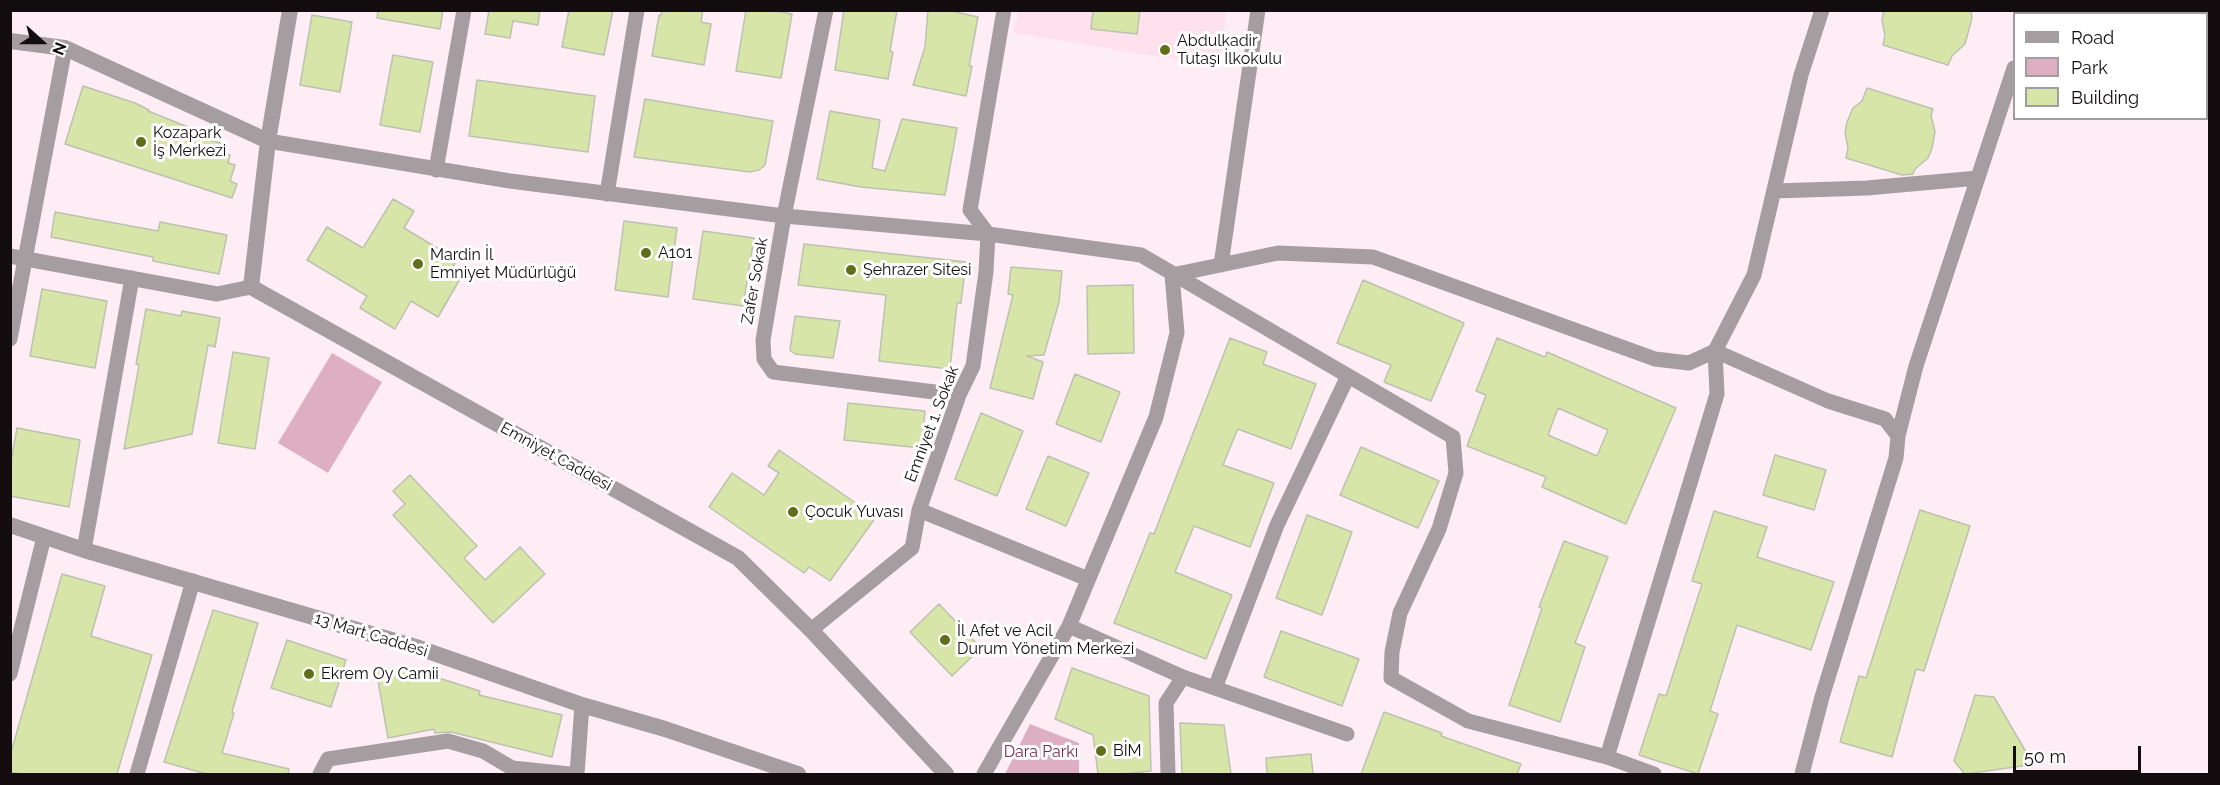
<!DOCTYPE html>
<html>
<head>
<meta charset="utf-8">
<style>
	body { margin:0 }
	#map { position:relative; width:2220px; height:785px; overflow:hidden; background:#feedf4; font-family:Raleway,sans-serif }
	canvas { display:block }
	.frame { position:absolute; inset:0; border:12px solid #140d10; pointer-events:none }
	.legend { position:absolute; left:2013px; top:12px; width:195px; height:108px; box-sizing:border-box; background:#fff; border:2px solid #a19e9f; margin:0; padding:8px 10px; list-style:none; font-size:18px; color:#140d10 }
	.legend li { display:flex; align-items:center; gap:12px; height:30px }
	.legend b { width:30px; border:2px solid #a19e9f }
	.north { position:absolute; left:12px; top:12px; width:60px; height:60px; -webkit-text-stroke:4px #fff; paint-order:stroke; rotate:111deg; font-size:16px; font-weight:700; line-height:24px; text-align:center; color:#140d10 }
	.north::after { content:''; display:block; margin:auto; width:21px; height:27px; background:#140d10; clip-path:polygon(50% 0,100% 100%,50% 72%,0 100%) }
	.scale { position:absolute; left:2013px; top:746px; width:128px; height:27px; box-sizing:border-box; border:3px solid #140d10; border-top:0; padding-left:8px; font-size:18px; line-height:21px; white-space:nowrap; color:#140d10; -webkit-text-stroke:4px #fff; paint-order:stroke }
</style>
</head>
<body>
<div id="map">
<canvas width="2220" height="785"></canvas>
<div class="frame"></div>
<ul class="legend">
<li><b style="height:8px;background:#a69da1"></b>Road</li>
<li><b style="height:16px;background:#deafc3"></b>Park</li>
<li><b style="height:16px;background:#d7e5a9"></b>Building</li>
</ul>
<div class="north">N</div>
<div class="scale">50 m</div>
</div>
<script>
const ctx = document.querySelector('canvas').getContext('2d');
ctx.lineJoin = 'round';
function fillPath(path, color) { ctx.fillStyle = color; ctx.fill(path, 'evenodd'); }
const toPath = rows => new Path2D(rows.map(r => 'M' + r).join(''));
function trace(path, color, width, dash) { ctx.strokeStyle = color; ctx.lineWidth = width; ctx.lineCap = dash ? 'butt' : 'round'; ctx.setLineDash(dash || []); ctx.stroke(path); }
function write(font, color, halo, rows, align = 'center') {
  ctx.font = font + ' Raleway,sans-serif'; ctx.lineWidth = 6; ctx.setLineDash([]); ctx.textBaseline = 'middle'; ctx.strokeStyle = halo; ctx.fillStyle = color; for (const [text, x, y, turn = 0] of rows) {
    ctx.save(); ctx.translate(x, y); ctx.rotate((+turn || 0) * Math.PI / 180); ctx.textAlign = isNaN(turn) ? turn : align; if (halo) ctx.strokeText(text, 0, 0); ctx.fillText(text, 0, 0); ctx.restore();
  }
}
fillPath(toPath([
	[1018,11,1226,11,1221,67,1014,33]
]), '#fee1ed');
fillPath(toPath([
	[332,353,382,382,328,473,278,443],
	[1030,724,1079,743,1079,774,1005,774]
]), '#deafc3');
const building = toPath([
	[378,10,443,10,440,29,377,18,378,10],
	[489,10,540,10,538,25,513,21,510,38,485,34,489,10],
	[569,10,613,10,604,55,562,47,569,10],
	[662,10,703,10,701,22,711,24,704,65,652,56,659,15,661,16,662,10],
	[746,10,772,10,792,14,781,78,736,71,746,10],
	[844,10,897,10,890,51,893,52,888,79,835,70,844,10],
	[928,10,947,10,978,17,969,66,972,66,966,96,913,85,925,47,928,10],
	[1093,10,1140,10,1137,34,1091,29,1093,10],
	[1884,10,1971,10,1972,18,1965,44,1952,56,1948,65,1883,45,1885,35,1882,20,1884,10],
	[312,15,352,22,340,92,300,85,312,15],
	[393,55,433,62,420,132,380,125,393,55],
	[477,80,595,96,588,152,469,136,477,80],
	[83,86,135,103,149,110,148,111,203,133,202,135,212,138,211,140,226,145,223,153,230,155,228,163,235,165,230,181,237,184,232,198,65,144,83,86],
	[1867,88,1933,109,1931,115,1935,131,1932,148,1928,158,1915,169,1913,174,1902,175,1846,158,1848,148,1845,133,1847,122,1853,108,1862,101,1867,88],
	[645,99,773,121,765,165,759,170,750,172,634,157,645,99],
	[830,111,880,120,872,168,885,171,902,119,957,128,945,195,861,187,817,179,830,111],
	[393,199,414,211,404,228,457,260,449,273,460,279,438,317,411,301,395,329,360,308,367,296,307,260,327,227,363,248,393,199],
	[55,212,158,231,160,222,227,235,219,274,153,261,153,257,51,237,55,212],
	[624,221,677,228,668,297,615,290,624,221],
	[703,231,754,238,743,306,693,299,703,231],
	[804,244,966,262,961,303,957,303,950,369,879,361,886,295,798,285,804,244],
	[1011,267,1062,271,1059,302,1044,355,1027,356,1043,362,1033,399,990,388,1013,295,1008,294,1011,267],
	[1363,280,1464,323,1431,401,1384,382,1391,365,1337,343,1363,280],
	[1133,285,1134,353,1088,354,1087,286,1133,285],
	[42,289,107,301,95,368,30,356,42,289],
	[146,309,181,316,182,311,220,318,215,347,208,345,192,434,124,449,139,365,136,364,146,309],
	[795,316,840,321,833,358,795,354,790,350,795,316],
	[1230,338,1267,352,1263,364,1316,384,1291,449,1238,429,1236,433,1223,465,1274,483,1250,547,1194,526,1175,572,1232,595,1206,659,1114,623,1150,533,1154,534,1230,338],
	[1497,338,1545,357,1547,352,1676,408,1626,524,1542,487,1546,477,1467,446,1486,395,1476,391,1497,338],
	[1558,408,1608,430,1597,456,1548,435,1558,408],
	[233,352,269,358,255,449,218,443,233,352],
	[1075,374,1120,392,1101,442,1056,424,1075,374],
	[848,403,925,411,921,448,844,440,848,403],
	[981,413,1023,431,997,496,955,479,981,413],
	[17,428,80,440,69,507,10,496,10,467,17,428],
	[1361,447,1439,481,1418,528,1340,495,1361,447],
	[779,450,876,517,830,581,809,567,804,573,709,507,732,473,764,495,779,473,768,466,779,450],
	[1775,455,1826,470,1814,510,1763,495,1775,455],
	[1048,456,1089,473,1066,526,1026,509,1048,456],
	[410,475,477,546,464,558,485,580,520,547,545,574,493,623,393,515,405,504,393,491,410,475],
	[1920,510,1970,526,1924,671,1916,669,1892,757,1840,742,1859,676,1866,678,1920,510],
	[1714,511,1767,527,1757,557,1834,582,1811,650,1737,625,1710,711,1718,714,1698,774,1639,755,1659,694,1666,696,1702,584,1692,581,1714,511],
	[1307,515,1352,532,1322,615,1276,598,1307,515],
	[1564,541,1608,557,1575,643,1585,647,1560,722,1509,705,1542,608,1539,607,1564,541],
	[62,574,105,586,91,636,152,655,117,774,22,774,10,772,10,756,62,574],
	[939,604,981,648,952,676,910,632,939,604],
	[213,610,258,623,232,712,234,713,222,753,289,769,288,774,206,774,164,762,213,610],
	[1281,631,1359,659,1342,706,1264,677,1281,631],
	[287,640,346,660,331,707,271,688,287,640],
	[1072,668,1149,696,1151,771,1123,774,1098,774,1093,735,1055,719,1072,668],
	[376,669,410,669,480,691,479,695,562,715,552,757,451,732,435,733,434,729,388,738,376,669],
	[1975,695,1994,697,2029,757,2022,766,1965,774,1954,761,1975,695],
	[1384,712,1442,733,1441,736,1521,764,1517,774,1361,774,1384,712],
	[1180,723,1224,725,1231,774,1182,774,1180,723],
	[1311,754,1313,774,1267,774,1266,758,1311,754]
]);
fillPath(building, '#d7e5a9');
trace(building, '#bdc2b0', 1.5);
trace(toPath([
	[826,10,784,216,763,340,764,359,773,372,959,395],
	[2033,14,2034,10],
	[268,141,510,181,784,216,988,234,1141,255,1453,437,1456,473,1439,529,1400,613,1392,652,1391,678,1468,721,1607,757,1654,774],
	[436,170,464,10],
	[1774,191,1867,188,1978,178],
	[607,194,637,10],
	[10,256,217,294,251,287],
	[1221,265,1258,10],
	[1172,275,1278,253,1373,257,1655,359,1689,363,1715,351,1754,275,1801,75,1822,10],
	[10,339,65,48],
	[1898,436,1916,366,2014,68],
	[919,510,1088,579],
	[84,550,132,278],
	[1069,626,1183,677,1347,734],
	[811,630,912,548,919,510,959,395,973,366,986,272,988,234,970,210,1004,10],
	[10,674,44,537],
	[1215,688,1277,525,1348,376],
	[1607,757,1717,394,1715,351,1828,401,1885,419,1898,436,1896,458,1822,697,1802,774],
	[137,774,193,581],
	[320,774,328,759,448,741,483,751,512,768,570,774],
	[577,774,582,705],
	[984,774,1069,626,1156,417,1177,333,1172,275],
	[1168,774,1166,703,1183,677]
]), '#a69da1', 15);
trace(toPath([
	[10,41,65,48,268,141,251,287,738,558,811,630,946,774],
	[268,141,290,10],
	[10,525,84,550,419,648,582,705,665,729,798,774]
]), '#a69da1', 16);
for (const [x, y, r, color] of [
	[1165,50,6,"#616e19"],
	[141,142,6,"#616e19"],
	[646,253,6,"#616e19"],
	[418,264,6,"#616e19"],
	[851,270,6,"#616e19"],
	[793,512,6,"#616e19"],
	[945,640,6,"#616e19"],
	[309,674,6,"#616e19"],
	[1101,751,6,"#616e19"]
]) { const dot = new Path2D(); dot.arc(x, y, r, 0, 2 * Math.PI); ctx.fillStyle = color; ctx.fill(dot); trace(dot, '#fff', 2); }
write('16px', '#140d10', '#fff', [
	["Abdulkadir",1177,41],
	["Tutaşı İlkokulu",1177,59],
	["Kozapark",153,133],
	["İş Merkezi",153,151],
	["A101",658,253],
	["Mardin İl",430,255],
	["Emniyet Müdürlüğü",430,273],
	["Şehrazer Sitesi",863,270],
	["Çocuk Yuvası",805,512],
	["İl Afet ve Acil",957,631],
	["Durum Yönetim Merkezi",957,649],
	["Ekrem Oy Camii",321,674],
	["BİM",1113,751]
], 'left');
write('16px', '#140d10', '#fff', [
	["Zafer Sokak",755,281,-80],
	["Emniyet 1. Sokak",932,424,-69],
	["Emniyet Caddesi",556,457,29],
	["13 Mart Caddesi",371,635,17]
]);
write('16px', '#752d52', '#fff', [
	["Dara Parkı",1041,752]
]);
</script>
</body>
</html>
